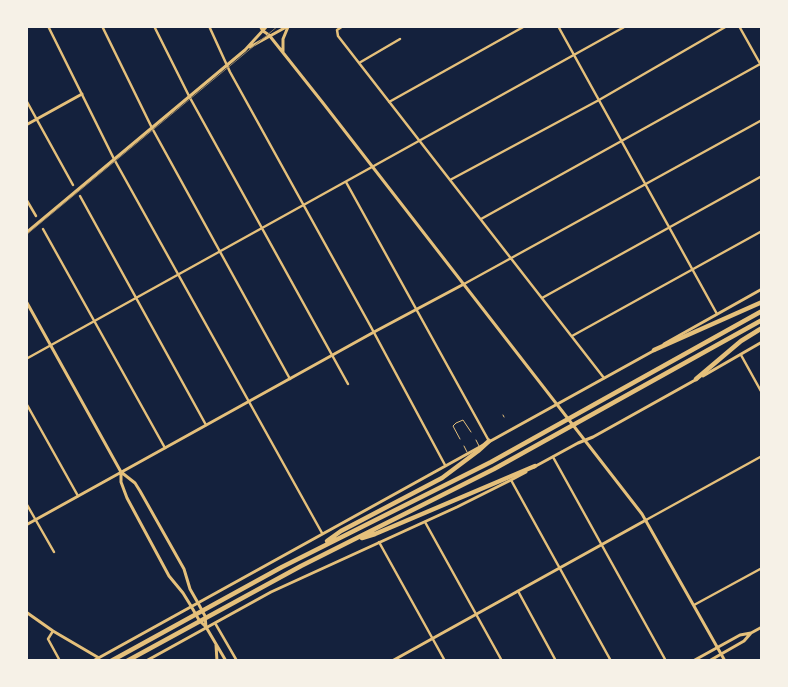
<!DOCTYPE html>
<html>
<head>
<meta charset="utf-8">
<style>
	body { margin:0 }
	#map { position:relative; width:788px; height:687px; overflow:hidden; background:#14213d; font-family:"IBM Plex Sans",sans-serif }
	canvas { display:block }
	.frame { position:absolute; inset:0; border:28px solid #f6f1e7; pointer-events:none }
</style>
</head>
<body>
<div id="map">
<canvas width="788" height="687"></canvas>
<div class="frame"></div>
</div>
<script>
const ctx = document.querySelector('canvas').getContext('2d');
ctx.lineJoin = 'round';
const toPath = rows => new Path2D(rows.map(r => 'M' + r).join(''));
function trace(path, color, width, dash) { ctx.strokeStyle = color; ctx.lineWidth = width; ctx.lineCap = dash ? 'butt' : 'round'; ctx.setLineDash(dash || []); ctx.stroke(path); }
trace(toPath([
	[503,415,504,417],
	[460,439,453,426,456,423,463,420,471,432],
	[476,440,479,446],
	[464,446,467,452]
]), '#e5c07b', 1);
trace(toPath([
	[48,26,114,159,322,533],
	[102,26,152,128,290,379],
	[154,26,189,96,348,384],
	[209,26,230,72,371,327,445,465],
	[343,26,337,30,338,36,604,378],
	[558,26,717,314],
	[739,26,762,67],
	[359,63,400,39],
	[26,100,73,185],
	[389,102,525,26],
	[450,180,599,100,727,26],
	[346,182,489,441],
	[80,196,206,425],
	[26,199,36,216],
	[481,219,762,63],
	[43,229,165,448],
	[464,284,762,120],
	[542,298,762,176],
	[572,336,762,231],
	[741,355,762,393],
	[26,359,626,26],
	[26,403,78,496],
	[553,457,666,661],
	[511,480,611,661],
	[26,503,54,552],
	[646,520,762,456],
	[425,522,502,661],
	[379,542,445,661],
	[518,591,556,661],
	[694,605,762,568],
	[215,623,237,661],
	[53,631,48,639,60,661]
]), '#e5c07b', 2.5);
trace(toPath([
	[26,125,82,94],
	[26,301,121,472,135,483,140,491,184,569,190,589,198,603],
	[121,473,121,482,127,498,169,576,183,593,191,606],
	[26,525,374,332,464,284],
	[392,661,646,520],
	[693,661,740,635,751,633],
	[709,661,744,641,751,633,762,627]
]), '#e5c07b', 3);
trace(toPath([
	[260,26,263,31,269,35,323,103,642,514,725,661],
	[250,47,288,26],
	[283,52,283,39,288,27],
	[26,233,245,50,267,26],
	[664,344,762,289],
	[703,376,762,342],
	[534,467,578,443,593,437,697,379],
	[198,603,205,616,206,627],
	[191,606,199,620,206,627,226,661],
	[26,612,53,631,99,658],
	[216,645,217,661],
	[93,661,655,350],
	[146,661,271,592,457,507,511,480,526,472]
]), '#e5c07b', 3);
trace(toPath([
	[654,350,762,302],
	[696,379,741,341,762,328],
	[362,538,375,534,535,466],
	[327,541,341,531,442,478,478,451,489,441],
	[111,661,282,567,491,462,762,311],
	[127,661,301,566,494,469,762,320]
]), '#e5c07b', 4.5);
trace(toPath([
	[26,235,278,26]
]), '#918062', 1);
</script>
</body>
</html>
